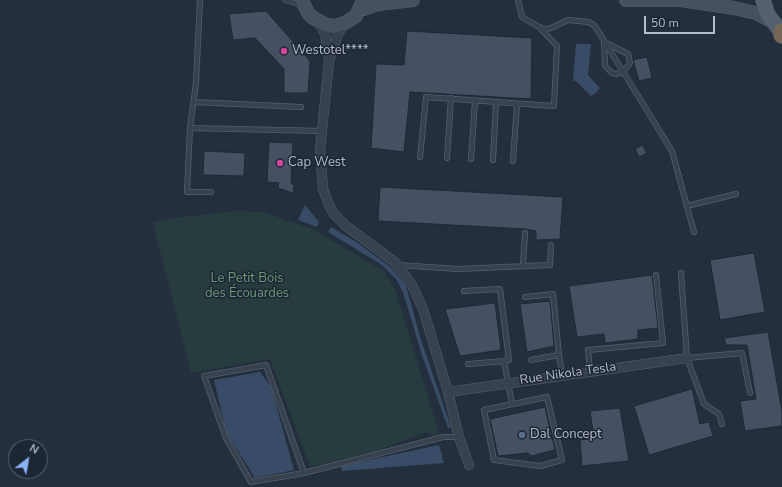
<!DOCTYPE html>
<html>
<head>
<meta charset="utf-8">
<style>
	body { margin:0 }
	#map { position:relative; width:782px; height:487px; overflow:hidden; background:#242f3e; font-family:"Nunito Sans",sans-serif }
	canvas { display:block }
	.north { position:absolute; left:8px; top:439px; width:40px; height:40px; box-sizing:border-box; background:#1d2633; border:1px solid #59626f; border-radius:50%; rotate:31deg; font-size:11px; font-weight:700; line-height:16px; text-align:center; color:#b4bcc9 }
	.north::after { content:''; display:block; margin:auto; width:14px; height:18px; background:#8ab4f8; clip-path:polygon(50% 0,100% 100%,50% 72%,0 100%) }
	.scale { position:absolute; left:644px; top:16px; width:71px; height:18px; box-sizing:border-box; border:2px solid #b4bcc9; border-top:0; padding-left:5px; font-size:12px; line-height:14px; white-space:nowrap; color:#b4bcc9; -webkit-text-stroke:3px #1d2633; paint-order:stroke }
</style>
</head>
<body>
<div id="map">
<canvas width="782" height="487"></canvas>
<div class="north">N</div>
<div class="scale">50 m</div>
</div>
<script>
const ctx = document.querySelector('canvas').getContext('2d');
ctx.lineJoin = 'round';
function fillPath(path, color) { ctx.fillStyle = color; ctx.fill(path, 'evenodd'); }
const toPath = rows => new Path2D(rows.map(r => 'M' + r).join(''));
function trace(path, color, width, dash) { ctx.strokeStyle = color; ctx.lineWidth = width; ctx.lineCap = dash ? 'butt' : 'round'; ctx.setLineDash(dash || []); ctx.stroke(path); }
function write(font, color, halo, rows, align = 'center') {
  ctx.font = font + ' "Nunito Sans",sans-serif'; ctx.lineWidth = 3; ctx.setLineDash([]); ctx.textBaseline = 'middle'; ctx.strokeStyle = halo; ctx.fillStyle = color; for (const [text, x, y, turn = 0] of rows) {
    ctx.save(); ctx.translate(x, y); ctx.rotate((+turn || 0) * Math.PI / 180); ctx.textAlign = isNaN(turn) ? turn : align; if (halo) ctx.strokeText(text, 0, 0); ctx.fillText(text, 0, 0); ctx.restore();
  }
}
fillPath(toPath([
	[238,211,263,212,312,229,384,271,395,289,438,430,436,438,426,432,383,449,310,467,270,359,191,373,153,223,174,218]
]), '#263c3f');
fillPath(toPath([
	[576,44,591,44,588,75,600,88,596,93,591,96,576,81,573,81],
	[305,205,319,222,317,227,298,220],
	[331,227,358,243,393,269,406,286,421,340,451,427,448,428,422,355,403,292,396,279,382,265,328,232],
	[260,372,271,387,294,470,255,478,226,432,214,380],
	[439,445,444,463,342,471,341,466]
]), '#394c67');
const building = toPath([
	[266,11,310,61,308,93,284,93,284,69,255,38,233,40,229,14,266,11],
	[407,31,532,38,531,99,410,92,404,152,371,148,376,64,404,65,407,31],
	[647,57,652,78,639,81,633,60,647,57],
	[269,142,293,143,291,184,294,184,293,193,278,188,279,183,267,182,269,142],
	[642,145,647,153,639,157,635,149,642,145],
	[204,151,245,153,244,176,203,175,204,151],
	[380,187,563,197,560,239,536,240,536,231,526,229,378,221,380,187],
	[754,253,765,312,720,320,710,260,754,253],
	[652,275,658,328,638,330,638,339,605,343,604,334,577,337,569,286,652,275],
	[550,301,554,346,527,352,520,304,550,301],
	[495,303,501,350,460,356,445,309,495,303],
	[768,332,782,411,782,426,745,431,740,401,756,399,747,345,726,345,724,338,768,332],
	[692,389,700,424,709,422,713,436,649,455,634,406,692,389],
	[545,407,555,450,531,456,528,453,498,456,490,419,545,407],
	[620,408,629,461,582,466,580,440,594,438,590,411,620,408]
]);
fillPath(building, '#455162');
trace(building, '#1f2835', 1);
const service = toPath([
	[285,0,301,5],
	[518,0,522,17,539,27,544,29,551,28,568,20,589,22,595,26,672,151,694,232],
	[604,42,628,54,630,63,623,72,616,74,612,73,605,66,604,42],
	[194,102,301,107],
	[190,128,196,83,200,0],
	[420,157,426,97,554,106,557,46,540,28],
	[447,158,451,98],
	[471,159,475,101],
	[493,160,496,102],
	[513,161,517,104],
	[211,192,187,192,190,128,323,131],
	[687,206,736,194],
	[398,265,458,269,550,265,551,245],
	[523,265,525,233],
	[681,273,687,358,704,404,719,414,722,424],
	[464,291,500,289,509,360,504,361,512,404],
	[525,297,553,294,559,355],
	[687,358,742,353,750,393],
	[531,360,559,355,562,375],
	[468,364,504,361],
	[590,371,588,350,663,343,656,275],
	[547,397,562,460,540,466,494,460,484,410,547,397],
	[304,473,266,365,204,376,226,438,251,482,304,473,443,437,459,437]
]);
const minor = toPath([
	[319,22,325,34,329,59],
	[345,23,338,34,329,61,320,150,323,189,329,205,334,214,346,226,396,263,412,285,423,309,448,392,459,437,469,465],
	[448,392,687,358]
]);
const secondary = toPath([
	[302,0,308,13,313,18,327,25,336,26,345,23,356,16,363,0],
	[626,0,681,0,734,8,756,13,773,22],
	[360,10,378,4,413,0]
]);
const primary = toPath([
	[763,0,768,15,782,33]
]);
const motorway = toPath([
	[782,32,782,35]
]);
trace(service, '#565f6c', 6);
trace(minor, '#565f6c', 10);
trace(secondary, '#565f6c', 14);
trace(primary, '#414a57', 16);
trace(motorway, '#434c59', 18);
trace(service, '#38414e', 4.5);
trace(minor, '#38414e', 9);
trace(secondary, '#465061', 13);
trace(primary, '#56606e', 15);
trace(motorway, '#746855', 17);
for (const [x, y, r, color] of [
	[284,51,4,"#d1479c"],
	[280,163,4,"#d1479c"],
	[522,435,4,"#5c6f8a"]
]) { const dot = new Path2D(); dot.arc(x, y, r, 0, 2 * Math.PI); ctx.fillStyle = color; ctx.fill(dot); trace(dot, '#1d2633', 1.5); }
write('13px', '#b4bcc9', '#1d2633', [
	["Westotel****",292,51],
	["Cap West",288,163],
	["Dal Concept",530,435]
], 'left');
write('13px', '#6b9a76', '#1d2633', [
	["Le Petit Bois",247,279],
	["des Écouardes",247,294]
]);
write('13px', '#b4bcc9', '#1d2633', [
	["Rue Nikola Tesla",568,374,-8]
]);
</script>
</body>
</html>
